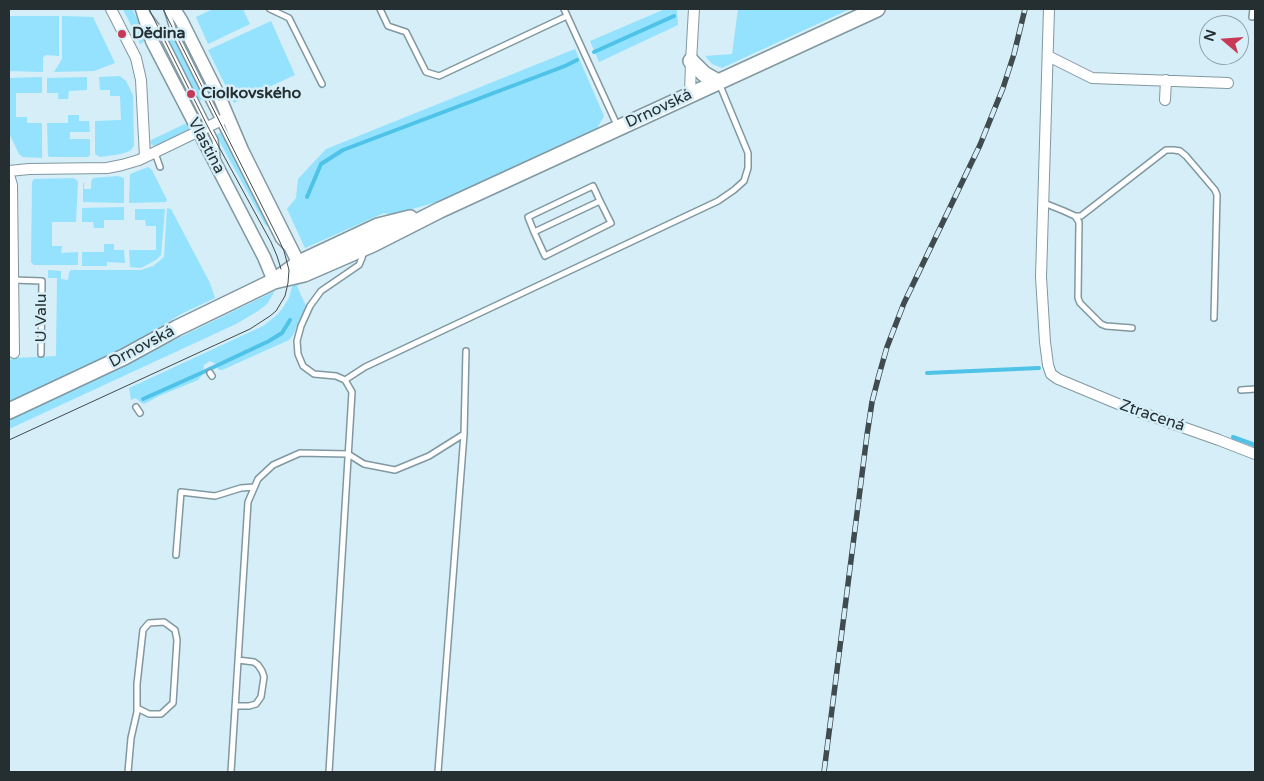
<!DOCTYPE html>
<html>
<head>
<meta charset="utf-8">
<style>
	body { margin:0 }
	#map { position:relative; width:1264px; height:781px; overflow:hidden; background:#d5eef7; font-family:"Varela Round",sans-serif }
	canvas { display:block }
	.frame { position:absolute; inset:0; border:10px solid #252f32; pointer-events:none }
	.north { position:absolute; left:1199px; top:15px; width:50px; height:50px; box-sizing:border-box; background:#d5eef7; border:1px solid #8fa2a8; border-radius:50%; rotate:288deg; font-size:14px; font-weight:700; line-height:20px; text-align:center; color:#252f32 }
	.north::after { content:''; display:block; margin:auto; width:18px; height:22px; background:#c83958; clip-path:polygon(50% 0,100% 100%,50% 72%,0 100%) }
</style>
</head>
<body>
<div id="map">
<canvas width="1264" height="781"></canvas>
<div class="frame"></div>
<div class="north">N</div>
</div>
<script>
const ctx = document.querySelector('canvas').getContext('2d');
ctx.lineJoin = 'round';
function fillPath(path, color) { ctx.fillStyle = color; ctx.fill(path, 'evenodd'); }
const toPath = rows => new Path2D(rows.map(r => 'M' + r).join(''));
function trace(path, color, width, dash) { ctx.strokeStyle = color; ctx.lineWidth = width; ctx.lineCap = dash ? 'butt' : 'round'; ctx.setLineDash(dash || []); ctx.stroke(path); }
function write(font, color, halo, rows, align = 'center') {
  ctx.font = font + ' "Varela Round",sans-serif'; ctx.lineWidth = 5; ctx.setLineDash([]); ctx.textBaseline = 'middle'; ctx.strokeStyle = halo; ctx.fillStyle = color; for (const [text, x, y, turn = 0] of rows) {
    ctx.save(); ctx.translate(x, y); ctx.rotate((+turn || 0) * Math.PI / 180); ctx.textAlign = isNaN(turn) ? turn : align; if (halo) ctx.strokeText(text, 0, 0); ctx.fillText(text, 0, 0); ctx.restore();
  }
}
fillPath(toPath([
	[123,9,132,9,148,39,140,44],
	[213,9,243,9,250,24,208,44,196,17],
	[665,9,677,9,678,25,599,62,590,41],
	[738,9,850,9,722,68,712,64,705,56,732,54],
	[9,16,59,16,59,56,45,55,45,56,43,57,43,72,9,71],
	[62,16,93,17,115,63,94,71,54,72,62,59],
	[271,21,295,75,234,103,208,50],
	[173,35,204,99,199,101,167,38],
	[575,49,604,116,596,130,444,200,391,215,384,213,305,248,287,209,296,198,298,179,326,149],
	[120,76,126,81,133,95,134,146,130,151,121,154,100,157,96,155,95,153,95,121,121,120,120,96,110,96,110,90,100,90,99,77],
	[42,77,42,93,16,93,16,117,27,117,27,123,42,123,42,158,23,157,19,154,9,133,9,78],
	[87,77,87,90,69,91,68,99,58,99,58,93,47,93,47,78],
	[68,115,79,115,79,121,89,121,90,132,70,132,70,139,90,139,90,155,88,157,50,157,48,156,47,123,68,123],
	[189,122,190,125,188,131,156,146,150,144,151,140],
	[221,132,268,225,266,226,216,135],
	[148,167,152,170,167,200,166,202,129,203,130,174],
	[118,176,124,178,124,203,83,202,83,183,84,183,84,189,91,189,91,182,93,178],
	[73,178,77,180,78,182,76,222,52,222,52,246,62,246,61,253,78,252,78,265,34,265,31,262,32,183,33,180,34,179],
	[124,207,124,220,104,220,104,228,94,228,93,222,82,222,82,208],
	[167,208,171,209,210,283,215,298,181,314,117,353,9,403,9,360,14,358,56,356,57,278,48,278,48,270,61,271,61,279,68,280,69,272,71,270,141,270,153,266,164,257],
	[135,209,165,209,161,255,156,260,141,268,130,267,129,250,156,250,156,226,146,226,145,220,135,220],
	[104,244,114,244,114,250,124,250,125,263,107,262,107,266,82,266,82,252,104,252],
	[299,281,300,284,297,286,306,306,293,335,289,340,222,370,219,370,218,369,218,365,210,361,204,365,202,375,198,380,159,396,144,404,140,402,136,398,131,400,129,388,263,326,278,314,282,309,289,298,293,283],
	[275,291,267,304,258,311,236,324,9,429,9,418,123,365]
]), '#94e2fe');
trace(toPath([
	[594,52,674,16],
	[307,197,321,164,343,150,565,66,577,60],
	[927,373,1039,368],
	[143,399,199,374,269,341,282,333,290,320],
	[1233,437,1255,445]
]), '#4ec2e7', 4);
const service = toPath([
	[167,9,173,29,279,240,286,247],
	[270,9,289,18,322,84],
	[380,9,388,26,406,32,426,72,439,76,567,16],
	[564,9,617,125],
	[148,15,160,31,215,140,217,157],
	[1252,17,1253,9],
	[155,153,160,167],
	[1044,203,1064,211,1075,216,1079,222,1078,298,1080,303,1101,324,1106,326,1132,328],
	[1075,216,1081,216,1166,150,1174,150,1180,151,1186,156,1215,190,1217,195,1214,318],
	[534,232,528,217,593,186,600,201,534,232,545,256,611,223,600,201],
	[13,280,42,281,41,354],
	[210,373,212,376],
	[345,380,365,367,718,201,734,190,744,181,748,168,748,153,719,83],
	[1241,390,1255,389],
	[136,407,140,413],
	[176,555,181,492,215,496,241,488,254,487],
	[235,706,249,706,256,704,261,697,264,677,262,671,258,665,254,662,238,660],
	[128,772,131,738,137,712,137,684,143,630,149,623,164,622,175,630,177,640,173,703,161,714,149,714,137,708],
	[231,772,248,502,258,479,273,465,300,453,348,454,364,464,395,470,429,456,464,434],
	[329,772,352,392,345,380,336,376,314,374,303,366,298,354,297,341,301,326,310,306,321,291,359,265,362,258,364,250],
	[438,772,464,434,466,351]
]);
const minor = toPath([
	[111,9,136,58,141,80,145,157],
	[1049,9,1041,277,1045,342,1048,365,1051,374,1058,379,1123,406,1219,440,1255,454],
	[1048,56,1092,78,1228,83],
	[690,95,691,61,694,9],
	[1165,100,1166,80],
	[9,171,29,169,107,168,122,165,139,160,228,117],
	[9,175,12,185,14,353]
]);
const tertiary = toPath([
	[142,9,152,41,251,232,264,257,274,281],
	[174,9,182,22,219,96,242,150,303,272]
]);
const secondary = toPath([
	[691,61,704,74,718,82],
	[274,281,304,274,373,244,440,210,877,9],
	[9,411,124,357,177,328,274,281,299,263,378,226,410,218]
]);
trace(service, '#8198a1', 8);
trace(minor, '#8198a1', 12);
trace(tertiary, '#8198a1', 15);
trace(secondary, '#8198a1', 18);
trace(service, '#fff', 5);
trace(minor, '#fff', 10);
trace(tertiary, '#fff', 12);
trace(secondary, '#fff', 15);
trace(toPath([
	[149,9,208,127,271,242,277,256,281,269],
	[9,440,250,329,270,316,276,311,285,296,288,283,289,270,284,251,279,240,163,9]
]), '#3f4b4f', 1);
const rail = toPath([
	[824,772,867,435,872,402,879,375,887,347,904,303,980,145,1003,88,1014,54,1025,9]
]);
trace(rail, '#3f4b4f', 5.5);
trace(rail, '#d5eef7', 4, [11]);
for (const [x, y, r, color] of [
	[122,34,5,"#c83958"],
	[191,94,5,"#c83958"]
]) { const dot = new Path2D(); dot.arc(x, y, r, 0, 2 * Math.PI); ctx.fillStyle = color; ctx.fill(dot); trace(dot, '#d5eef7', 2); }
write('bold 16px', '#252f32', '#d5eef7', [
	["Dědina",132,34],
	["Ciolkovského",201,94]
], 'left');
write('16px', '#252f32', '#d5eef7', [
	["Drnovská",659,109,-25],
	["Vlastina",206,146,62],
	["U Valu",42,318,-90],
	["Drnovská",142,347,-28],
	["Ztracená",1152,416,19]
]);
</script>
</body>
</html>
